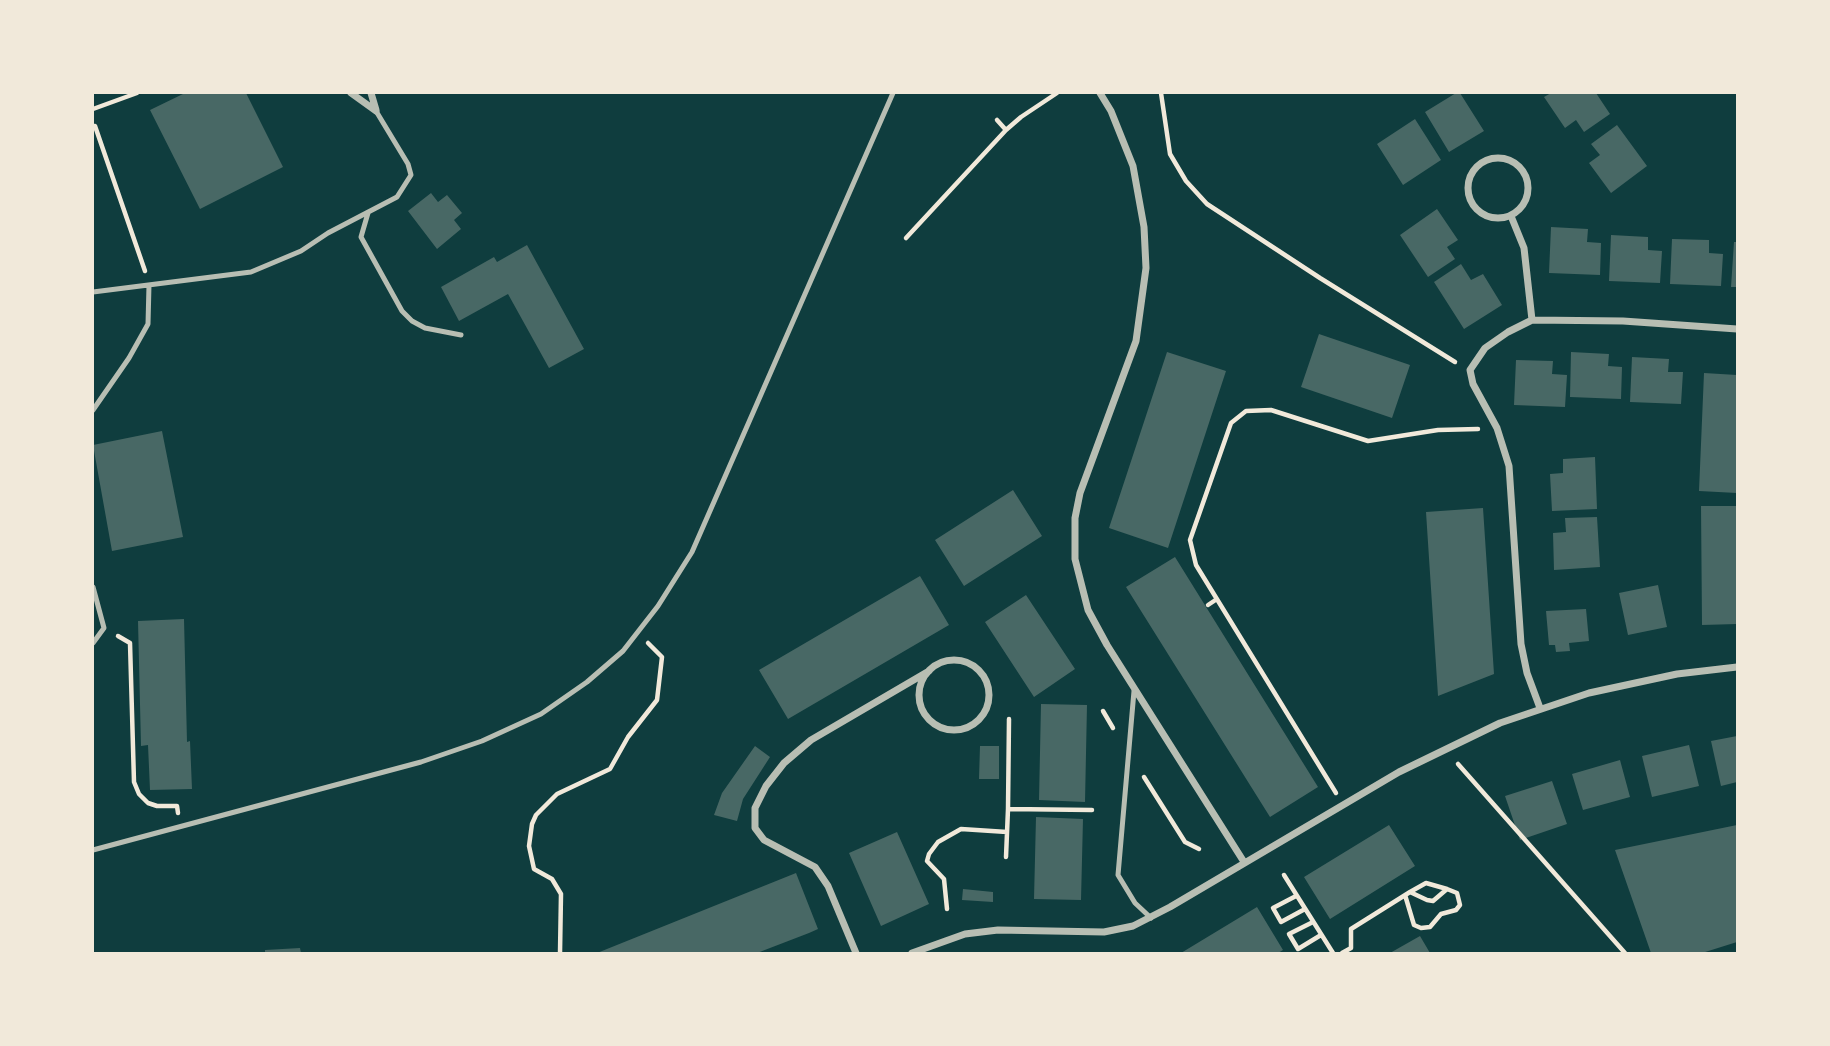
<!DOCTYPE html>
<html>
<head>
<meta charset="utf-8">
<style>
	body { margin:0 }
	#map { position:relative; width:1830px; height:1046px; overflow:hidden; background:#0f3d3e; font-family:Quicksand,sans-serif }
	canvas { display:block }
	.frame { position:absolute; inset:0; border:94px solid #f1e9da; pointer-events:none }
</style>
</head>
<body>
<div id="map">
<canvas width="1830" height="1046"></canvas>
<div class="frame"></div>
</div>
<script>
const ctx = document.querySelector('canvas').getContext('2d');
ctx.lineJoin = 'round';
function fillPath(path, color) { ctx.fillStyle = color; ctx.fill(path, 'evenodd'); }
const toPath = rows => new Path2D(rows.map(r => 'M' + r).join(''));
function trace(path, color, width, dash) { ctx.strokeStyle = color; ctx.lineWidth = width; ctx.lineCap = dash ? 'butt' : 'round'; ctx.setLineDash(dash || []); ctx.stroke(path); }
fillPath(toPath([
	[185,93,246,93,283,167,200,209,150,110],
	[1456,93,1460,93,1484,131,1449,152,1425,112],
	[1551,93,1596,93,1610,114,1584,132,1576,120,1565,128,1544,97],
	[1415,119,1441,160,1403,185,1377,144],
	[1617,125,1647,166,1611,193,1589,163,1600,155,1591,144],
	[431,193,438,202,447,195,462,213,454,220,461,229,437,249,408,211],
	[1437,209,1458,240,1447,247,1455,259,1428,277,1400,235],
	[1551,227,1588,229,1587,242,1601,243,1600,275,1549,273],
	[1611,235,1648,237,1648,250,1662,251,1660,283,1609,281],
	[1672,239,1709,240,1709,253,1723,254,1721,286,1670,284],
	[1734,242,1737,242,1737,287,1731,287],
	[527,245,584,349,549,368,508,294,459,321,441,287,494,257,497,262],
	[1461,264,1471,280,1483,274,1502,305,1464,329,1434,282],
	[1319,334,1410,365,1392,418,1301,387],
	[1167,352,1226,371,1168,548,1109,528],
	[1571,352,1609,354,1608,366,1622,367,1621,399,1570,397],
	[1632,357,1669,359,1668,372,1683,372,1681,404,1630,402],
	[1516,360,1553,361,1552,374,1567,375,1565,407,1514,405],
	[1704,373,1737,375,1737,493,1699,491],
	[162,431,183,537,112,551,93,445],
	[1595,457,1597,509,1552,511,1550,474,1563,473,1563,459],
	[1013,490,1042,536,964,586,935,540],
	[1701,506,1737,506,1737,624,1702,625],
	[1483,508,1494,674,1438,696,1426,512],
	[1597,517,1600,567,1554,570,1553,533,1566,532,1565,518],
	[1175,557,1318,787,1270,817,1126,587],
	[920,576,949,625,788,719,759,670],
	[1658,585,1667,627,1628,635,1619,593],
	[1026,595,1075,669,1034,697,985,622],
	[1586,609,1589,641,1569,643,1570,651,1556,652,1555,645,1549,645,1546,611],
	[184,619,187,742,190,741,192,789,150,790,148,745,141,746,138,621],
	[1041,704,1087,705,1085,802,1039,800],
	[1737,736,1737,782,1721,786,1711,741],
	[1689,745,1699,786,1652,797,1642,756],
	[755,746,770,757,743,799,737,821,714,815,722,793],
	[980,746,999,746,999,779,979,779],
	[1620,760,1630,797,1583,810,1572,774],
	[1552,781,1567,824,1520,840,1505,796],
	[1036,817,1083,819,1081,900,1034,899],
	[1389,825,1415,866,1330,919,1304,877],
	[1737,825,1737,942,1702,953,1651,953,1615,850],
	[897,832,929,904,881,926,849,853],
	[796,873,818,929,809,933,757,953,597,953],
	[963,889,993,892,993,902,962,900],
	[1257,907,1283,950,1278,953,1181,953],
	[1420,936,1430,953,1390,953],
	[300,948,301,953,265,953,265,950]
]), '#486865');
trace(toPath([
	[1161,93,1170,154,1186,181,1207,204,1320,278,1455,362],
	[93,109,137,93],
	[997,120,1006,130,1021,117,1057,93],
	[95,126,145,271],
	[906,238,1006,130],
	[1208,605,1217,599],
	[118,636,130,643,134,782,139,794,148,803,157,806,177,806,178,813],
	[1103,711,1113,728],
	[1009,719,1008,809,1092,810],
	[1458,764,1625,953],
	[1144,777,1185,842,1199,849],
	[1336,793,1196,565,1190,540,1231,423,1246,411,1271,410,1368,441,1438,430,1478,429],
	[1006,857,1008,809],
	[1284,875,1333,953],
	[1410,892,1426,883,1447,889],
	[1296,896,1273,908,1281,922,1305,909],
	[947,909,944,879,927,861,929,854,938,842,961,829,1007,832],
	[1313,922,1289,934,1298,949,1321,935],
	[560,953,561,894,552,879,534,869,529,846,532,824,536,815,557,794,610,769,628,737,657,700,662,657,648,643],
	[1342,953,1351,948,1351,929,1410,892,1427,900,1433,901,1447,889,1457,893,1460,905,1456,910,1441,914,1430,927,1421,928,1414,925,1405,895]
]), '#f1e9da', 4.5);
trace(toPath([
	[368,213,361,237,402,311,412,321,425,328,461,335],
	[93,292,251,272,301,251,328,233,397,197,411,175,408,164,376,111],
	[93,410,129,358,148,324,149,285],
	[93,587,104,628,93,643],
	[1134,691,1118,875,1135,903,1151,918],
	[93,850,421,762,482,741,541,714,587,682,623,651,658,606,692,552,893,93]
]), '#b8beb3', 5);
trace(toPath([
	[351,93,376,111],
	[371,93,376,110],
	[1100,93,1111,111,1133,166,1144,227,1146,268,1136,341,1080,493,1075,518,1075,559,1088,610,1107,645,1244,862],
	'1468 188a30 30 0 1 1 60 0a30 30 0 1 1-60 0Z',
	[1511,216,1524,248,1532,320],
	'919 695a35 35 0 1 1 70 0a35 35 0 1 1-70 0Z',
	[1540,708,1527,673,1521,644,1509,466,1497,428,1473,384,1470,370,1485,348,1508,332,1532,320,1623,321,1737,329],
	[856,953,828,886,815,867,764,840,755,828,755,808,766,786,784,763,811,740,929,671],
	[912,953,965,934,998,930,1104,932,1133,926,1170,907,1399,772,1500,723,1589,693,1677,674,1737,667]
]), '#b8beb3', 7);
</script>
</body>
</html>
